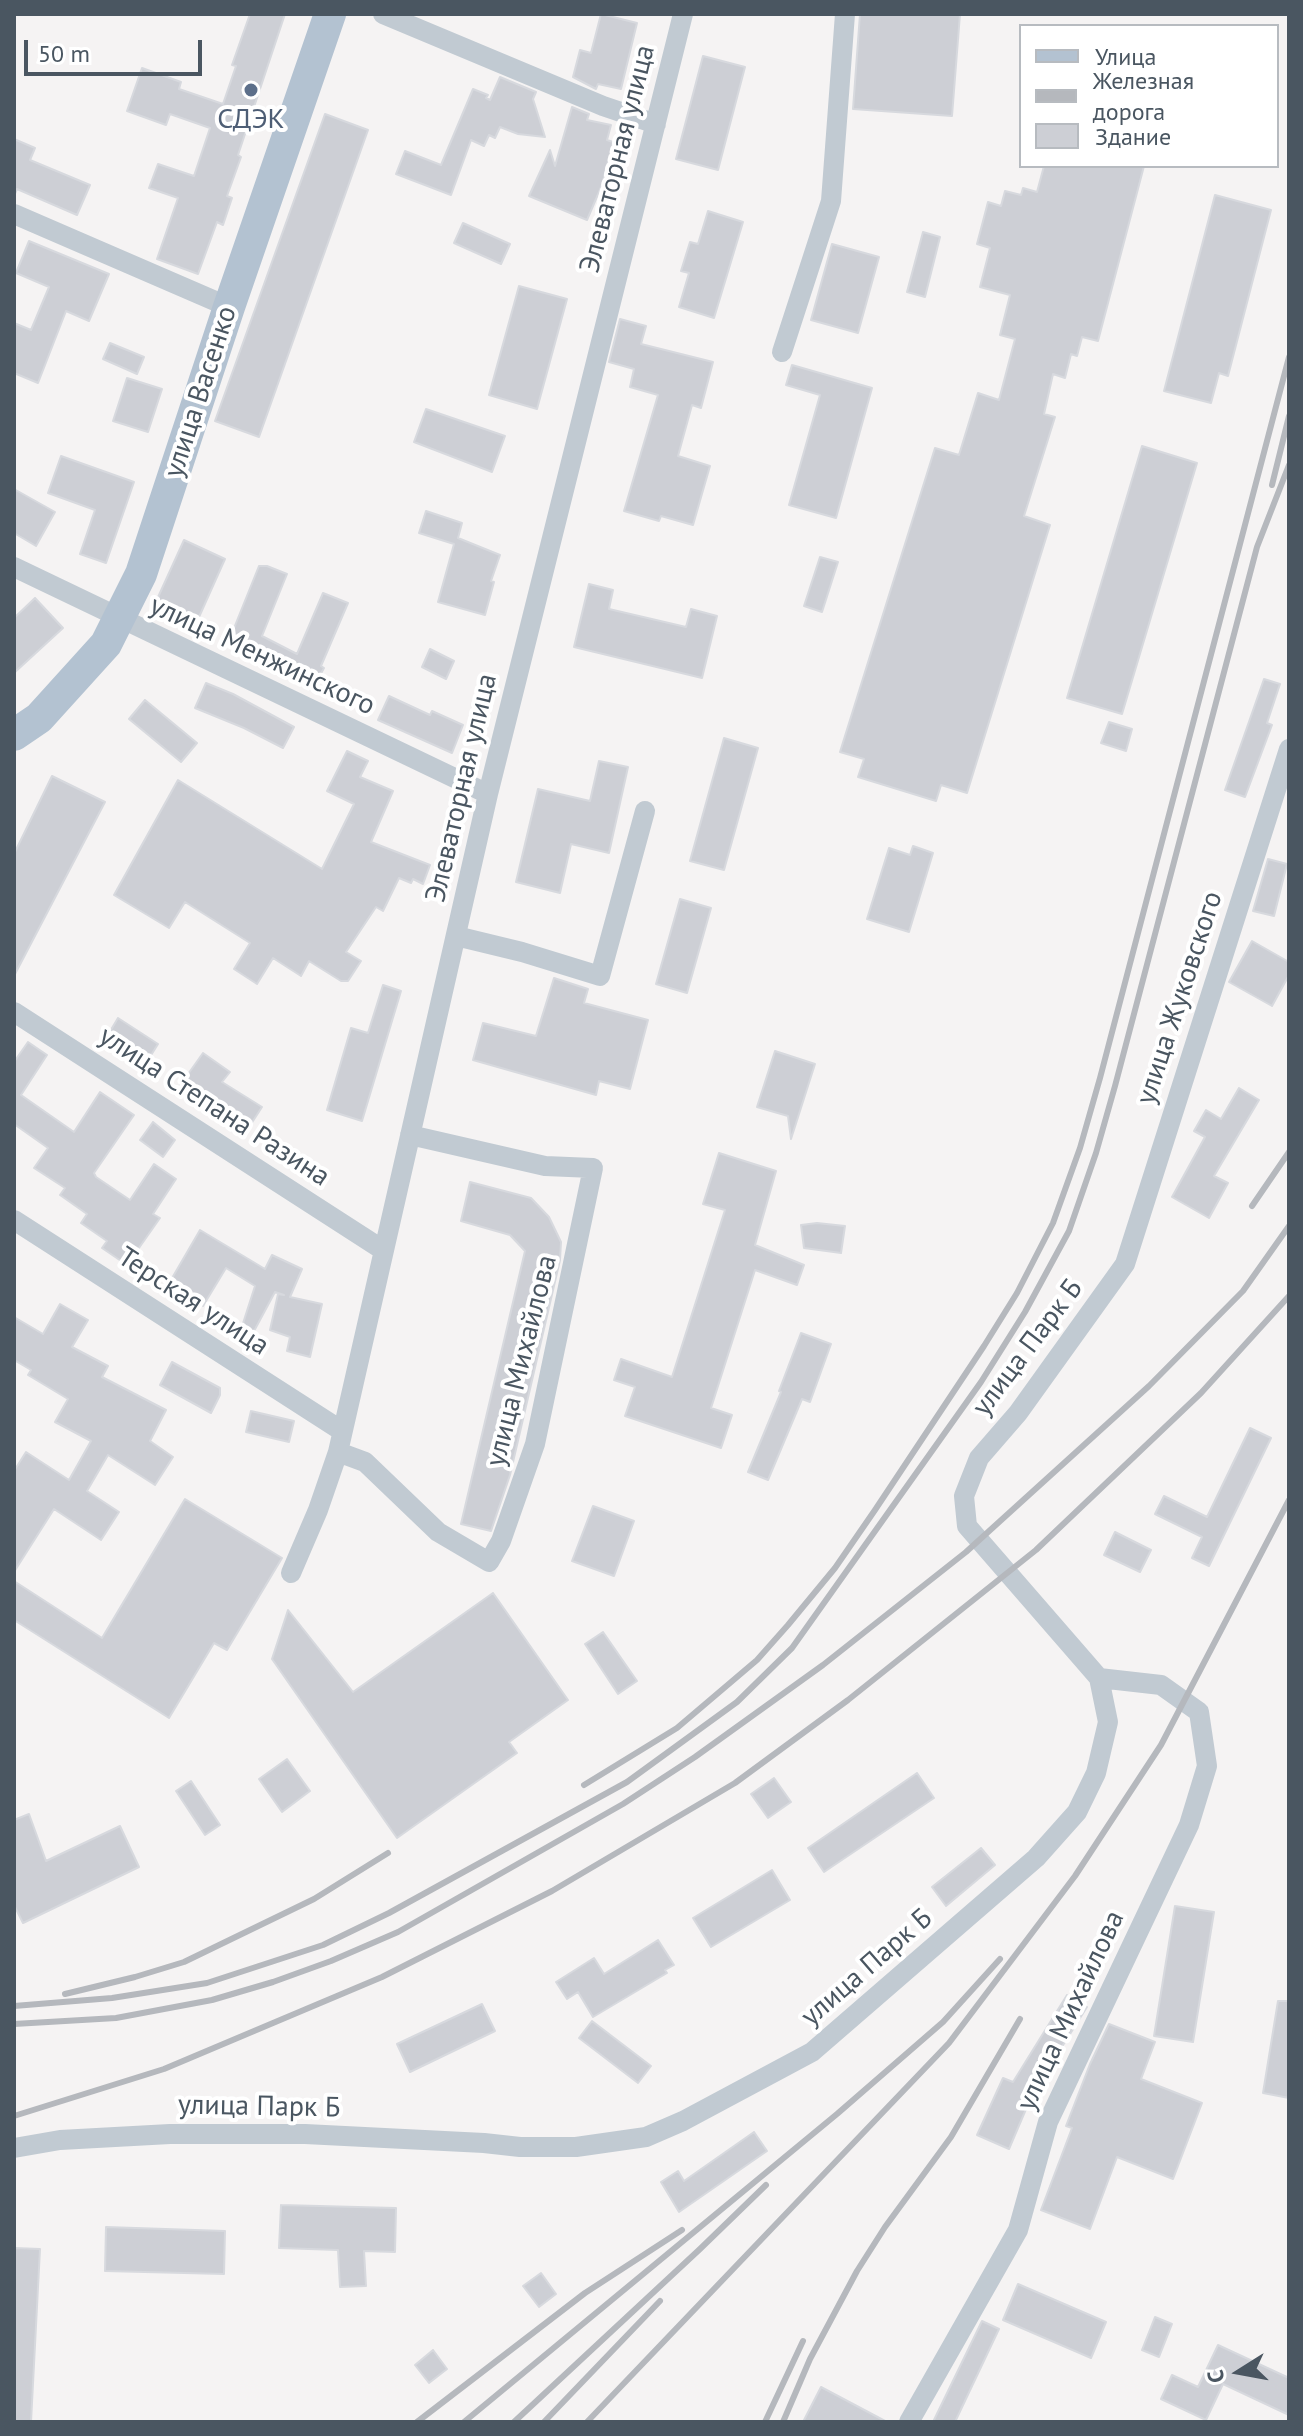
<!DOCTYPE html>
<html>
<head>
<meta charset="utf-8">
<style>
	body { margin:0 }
	#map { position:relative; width:1303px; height:2436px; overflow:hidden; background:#f5f3f3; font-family:"PT Sans",sans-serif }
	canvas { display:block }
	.frame { position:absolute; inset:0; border:16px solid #4a5661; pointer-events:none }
	.legend { position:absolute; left:1019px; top:24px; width:260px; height:144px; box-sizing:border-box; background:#fff; border:2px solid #b7bbc0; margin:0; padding:10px 14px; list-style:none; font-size:24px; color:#4a5661 }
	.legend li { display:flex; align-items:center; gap:16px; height:40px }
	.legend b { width:40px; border:2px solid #b7bbc0 }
	.north { position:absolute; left:1199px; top:2332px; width:80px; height:80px; -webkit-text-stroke:6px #fff; paint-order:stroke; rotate:259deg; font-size:22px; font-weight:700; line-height:32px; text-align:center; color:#4a5661 }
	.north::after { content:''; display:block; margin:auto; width:28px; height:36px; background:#4a5661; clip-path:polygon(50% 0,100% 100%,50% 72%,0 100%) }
	.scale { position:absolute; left:24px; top:40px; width:178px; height:36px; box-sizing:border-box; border:4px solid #4a5661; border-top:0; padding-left:10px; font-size:24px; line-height:28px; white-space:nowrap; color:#4a5661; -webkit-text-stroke:6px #fff; paint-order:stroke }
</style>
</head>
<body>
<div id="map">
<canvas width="1303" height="2436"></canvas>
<div class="frame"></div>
<ul class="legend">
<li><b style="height:10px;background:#b3c2d1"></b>Улица</li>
<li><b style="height:10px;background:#b5b8bd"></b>Железная дорога</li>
<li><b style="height:22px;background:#cdcfd5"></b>Здание</li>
</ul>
<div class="north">С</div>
<div class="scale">50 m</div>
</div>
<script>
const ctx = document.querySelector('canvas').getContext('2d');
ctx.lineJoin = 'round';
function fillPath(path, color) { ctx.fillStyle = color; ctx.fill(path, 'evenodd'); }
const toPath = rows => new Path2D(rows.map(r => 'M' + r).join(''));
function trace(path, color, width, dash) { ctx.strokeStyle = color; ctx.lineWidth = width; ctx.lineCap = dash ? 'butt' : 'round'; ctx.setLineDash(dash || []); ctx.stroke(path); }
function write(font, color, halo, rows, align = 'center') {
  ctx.font = font + ' "PT Sans",sans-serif'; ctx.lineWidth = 8; ctx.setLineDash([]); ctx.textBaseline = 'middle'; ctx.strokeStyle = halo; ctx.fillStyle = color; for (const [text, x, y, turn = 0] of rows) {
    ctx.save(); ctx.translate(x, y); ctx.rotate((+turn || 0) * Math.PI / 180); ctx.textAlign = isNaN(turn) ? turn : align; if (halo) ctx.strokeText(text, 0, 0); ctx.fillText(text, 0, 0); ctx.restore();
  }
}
const building = toPath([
	[250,14,285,14,238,155,241,157,227,196,232,198,223,225,217,222,198,274,157,259,178,198,149,188,158,164,194,176,210,128,170,114,166,125,127,111,142,68,181,82,179,89,223,104,236,66,232,65,250,14],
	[601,14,637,23,621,89,598,84,596,89,573,77,580,50,591,53,601,14],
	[860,14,960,14,952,116,853,109,860,14],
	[703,56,745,67,718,170,676,159,703,56],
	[500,77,536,92,533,99,545,137,518,134,500,127,495,138,489,135,484,146,471,140,451,195,396,174,405,151,441,165,473,89,488,95,486,98,490,100,500,77],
	[572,107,589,114,587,120,611,125,607,140,613,142,602,185,587,220,529,196,550,150,555,166,572,107],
	[325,114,368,130,259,437,215,421,325,114],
	[14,139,35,148,30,160,90,185,77,215,17,189,14,196,14,139],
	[1044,166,1144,166,1098,341,1082,337,1077,356,1071,354,1065,378,1053,374,1044,414,1055,417,1024,516,1050,525,967,793,941,785,936,801,858,777,864,759,840,752,935,448,959,455,978,393,999,400,1015,339,1000,335,1010,295,980,287,990,248,977,244,988,202,1001,206,1005,191,1021,195,1023,188,1037,192,1044,166],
	[1215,195,1271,210,1228,376,1219,373,1211,403,1164,391,1215,195],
	[708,211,743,222,714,318,679,307,689,273,681,271,690,242,698,244,708,211],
	[463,223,510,244,501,264,454,243,463,223],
	[923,232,940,237,925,297,907,292,923,232],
	[29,241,109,274,89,321,66,311,38,383,14,373,14,323,31,330,49,287,16,273,29,241],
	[832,244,879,257,858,333,811,320,832,244],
	[519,286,567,299,537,409,489,395,519,286],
	[620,319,646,326,641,344,713,362,701,408,692,405,678,456,710,466,693,525,661,516,659,521,624,511,658,395,630,387,634,369,609,362,620,319],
	[110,343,144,357,137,374,103,359,110,343],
	[792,365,872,388,836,518,789,505,820,395,786,385,792,365],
	[127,378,162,389,148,432,113,421,127,378],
	[426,409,505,436,492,472,414,442,426,409],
	[1142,446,1197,463,1122,714,1067,698,1142,446],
	[61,456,134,482,106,563,80,554,95,510,48,493,61,456],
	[14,489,55,512,36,546,14,533,14,489],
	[426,511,462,523,458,538,500,555,491,581,494,582,485,615,438,602,454,544,419,533,426,511],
	[184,540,225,559,195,626,154,606,184,540],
	[820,557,838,562,822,612,804,606,820,557],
	[259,566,267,566,287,574,262,636,297,654,323,593,348,603,321,666,324,668,312,690,279,672,281,668,228,643,259,566],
	[589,584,613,590,609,609,686,627,691,609,717,616,702,678,574,647,589,584],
	[35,598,63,628,14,673,14,618,35,598],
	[430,649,454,661,446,679,422,667,430,649],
	[1264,679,1280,684,1267,723,1272,725,1245,797,1225,790,1264,679],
	[206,683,233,694,294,727,283,748,244,728,195,708,206,683],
	[389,696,430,715,432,711,463,725,452,753,378,720,389,696],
	[145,700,197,743,181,762,129,719,145,700],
	[1109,722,1132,729,1126,751,1101,743,1109,722],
	[724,738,758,748,724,870,690,861,724,738],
	[347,751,368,761,360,777,393,791,371,842,430,865,423,884,413,879,411,883,399,878,383,911,376,907,346,952,361,961,348,981,341,981,309,961,301,976,273,958,257,984,234,969,250,943,185,902,169,928,114,895,178,780,322,869,354,804,327,791,347,751],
	[599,761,628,767,609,853,571,844,560,893,516,882,538,789,590,801,599,761],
	[52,776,105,802,14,976,14,854,52,776],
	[913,846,933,853,909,932,867,919,889,848,910,855,913,846],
	[1268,859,1287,864,1274,916,1253,911,1268,859],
	[680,899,711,908,687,993,656,984,680,899],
	[1252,941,1289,962,1289,975,1272,1006,1229,982,1252,941],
	[554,978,588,989,584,1003,648,1020,630,1089,599,1081,596,1095,473,1060,483,1023,536,1036,554,978],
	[383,985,401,991,362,1121,327,1110,351,1028,368,1033,383,985],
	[118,1018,158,1044,143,1068,103,1043,118,1018],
	[28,1042,47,1055,21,1095,74,1132,100,1092,134,1115,94,1173,96,1177,130,1200,154,1164,176,1179,153,1214,160,1218,127,1265,102,1248,107,1241,81,1223,87,1214,60,1195,65,1188,34,1168,48,1148,14,1124,14,1062,28,1042],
	[775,1051,815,1064,791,1139,788,1116,757,1107,775,1051],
	[203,1053,230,1072,222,1082,262,1107,242,1138,176,1091,203,1053],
	[1239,1088,1259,1100,1214,1176,1228,1183,1209,1218,1172,1197,1205,1137,1194,1131,1206,1110,1221,1119,1239,1088],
	[153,1122,175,1140,163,1157,140,1140,153,1122],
	[719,1153,776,1171,755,1245,804,1265,797,1285,755,1270,711,1408,732,1415,721,1448,625,1416,635,1387,614,1380,621,1359,672,1377,725,1210,703,1204,719,1153],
	[470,1182,531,1198,549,1217,561,1242,560,1260,510,1475,491,1531,461,1524,525,1251,510,1235,461,1221,470,1182],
	[817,1223,845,1226,841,1253,804,1248,801,1225,817,1223],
	[200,1230,265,1269,272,1255,302,1269,290,1297,322,1304,310,1357,287,1351,290,1337,270,1330,278,1294,284,1295,275,1292,246,1346,237,1342,255,1286,226,1268,203,1306,168,1285,200,1230],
	[60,1304,88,1320,72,1347,108,1366,102,1377,166,1410,150,1441,173,1457,155,1485,108,1455,87,1491,119,1512,101,1540,54,1509,14,1572,14,1471,26,1452,69,1480,91,1441,55,1422,68,1399,28,1375,31,1370,14,1360,14,1317,43,1334,60,1304],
	[801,1333,831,1344,810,1402,802,1399,768,1480,748,1472,781,1392,779,1391,801,1333],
	[172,1362,220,1388,220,1395,211,1413,160,1385,172,1362],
	[251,1411,294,1421,289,1442,246,1432,251,1411],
	[1250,1428,1271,1438,1209,1566,1192,1558,1202,1537,1155,1514,1164,1496,1207,1517,1250,1428],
	[185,1499,282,1558,227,1650,214,1643,169,1718,14,1620,14,1581,102,1638,185,1499],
	[593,1506,634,1521,614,1576,572,1561,593,1506],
	[1115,1532,1151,1550,1140,1572,1104,1555,1115,1532],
	[493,1593,568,1700,509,1742,517,1753,397,1838,272,1659,288,1610,353,1692,493,1593],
	[603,1632,637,1681,618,1694,585,1644,603,1632],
	[287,1759,310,1791,282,1812,259,1779,287,1759],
	[917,1773,934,1798,824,1872,808,1848,917,1773],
	[774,1778,791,1802,768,1818,751,1794,774,1778],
	[191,1781,220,1825,205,1835,176,1791,191,1781],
	[29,1814,46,1861,120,1826,139,1867,23,1923,14,1905,14,1820,29,1814],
	[981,1848,995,1865,946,1906,932,1887,981,1848],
	[772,1870,790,1900,711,1947,693,1918,772,1870],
	[1175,1906,1214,1912,1193,2042,1154,2036,1175,1906],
	[658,1940,674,1965,665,1970,667,1973,593,2017,578,1992,567,1999,556,1982,594,1958,604,1974,658,1940],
	[1067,1995,1087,2007,1048,2069,1044,2067,1009,2149,977,2135,1003,2078,1013,2082,1067,1995],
	[1278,2001,1289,2001,1289,2098,1263,2093,1278,2001],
	[482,2004,495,2031,410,2072,397,2044,482,2004],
	[592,2021,651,2066,638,2083,579,2038,592,2021],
	[1109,2024,1155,2042,1141,2079,1202,2103,1173,2179,1117,2157,1090,2229,1041,2210,1072,2128,1066,2126,1090,2064,1109,2024],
	[754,2132,767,2151,679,2212,661,2182,678,2171,684,2181,754,2132],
	[281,2205,396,2208,395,2252,364,2251,366,2286,340,2287,338,2250,279,2248,281,2205],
	[106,2227,225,2231,224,2274,105,2271,106,2227],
	[14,2248,40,2249,31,2422,14,2422,14,2248],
	[541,2273,556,2294,539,2307,523,2286,541,2273],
	[1018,2284,1106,2322,1091,2358,1003,2320,1018,2284],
	[1155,2317,1172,2324,1159,2357,1142,2350,1155,2317],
	[982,2321,999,2329,955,2422,933,2422,982,2321],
	[1218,2345,1289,2378,1289,2415,1223,2384,1206,2420,1161,2399,1172,2375,1198,2387,1218,2345],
	[433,2350,447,2369,429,2383,415,2365,433,2350],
	[821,2387,887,2422,803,2422,821,2387]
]);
fillPath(building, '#cdcfd5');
trace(building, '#d7d9de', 2);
trace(toPath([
	[383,14,603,106,656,124],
	[14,214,229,307],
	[782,352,831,201,845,14],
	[14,567,488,794],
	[456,936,522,952,600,976,645,811],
	[14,1012,383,1250],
	[14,1220,342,1431],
	[338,1452,365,1462,438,1532,489,1562,501,1541,535,1444,593,1168,545,1166,410,1135],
	[291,1573,318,1510,338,1452,488,794,683,14],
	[14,2148,60,2140,170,2134,305,2134,484,2143,520,2147,576,2147,646,2137,683,2121,812,2052,1036,1858,1077,1812,1096,1773,1108,1722,1099,1678,967,1526,964,1496,979,1458,1018,1413,1125,1264,1289,749],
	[909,2422,1018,2230,1048,2122,1189,1825,1207,1766,1199,1712,1161,1685,1099,1678]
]), '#c1cad2', 20);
trace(toPath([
	[14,735,39,718,106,644,141,574,229,307,330,14]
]), '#b3c2d1', 32);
trace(toPath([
	[1272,485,1289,416],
	[1252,1206,1289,1152],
	[584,1785,677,1728,757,1660,788,1625,835,1568,875,1510,984,1346,1017,1293,1053,1223,1080,1148,1100,1078,1289,357],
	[65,1994,135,1977,184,1962,314,1899,388,1853],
	[14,2006,112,1998,207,1983,323,1945,389,1913,627,1782,737,1702,792,1648,981,1382,1025,1312,1069,1231,1096,1153,1115,1086,1257,547,1289,465],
	[14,2024,116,2018,212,2000,273,1982,331,1961,398,1932,623,1804,695,1757,823,1665,966,1552,1149,1386,1243,1291,1289,1226],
	[14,2116,164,2069,382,1977,552,1891,735,1783,848,1700,1036,1550,1201,1393,1289,1296],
	[417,2422,585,2293,682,2230],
	[464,2422,837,2114,943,2022,1000,1959],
	[514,2422,700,2249,766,2185],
	[544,2422,660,2301],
	[587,2422,949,2043,1075,1876,1161,1745,1289,1500],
	[765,2422,803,2341],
	[783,2422,810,2359,857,2271,885,2227,951,2137,1020,2019]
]), '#b5b8bd', 6);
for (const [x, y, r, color] of [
	[251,90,8,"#5c6f8a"]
]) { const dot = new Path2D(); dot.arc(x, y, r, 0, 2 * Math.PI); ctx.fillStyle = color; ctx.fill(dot); trace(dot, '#fff', 3); }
write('28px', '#4e5e75', '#fff', [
	["СДЭК",251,120]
]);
write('28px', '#4a5661', '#fff', [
	["Элеваторная улица",618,159,-76],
	["улица Васенко",201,392,-72],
	["улица Менжинского",262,656,25],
	["Элеваторная улица",462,788,-77],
	["улица Жуковского",1180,998,-72],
	["улица Степана Разина",214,1107,33],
	["Терская улица",193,1302,33],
	["улица Парк Б",1028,1348,-53],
	["улица Михайлова",522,1361,-76],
	["улица Парк Б",867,1968,-41],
	["улица Михайлова",1071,2011,-65],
	["улица Парк Б",259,2107,1]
]);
</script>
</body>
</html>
